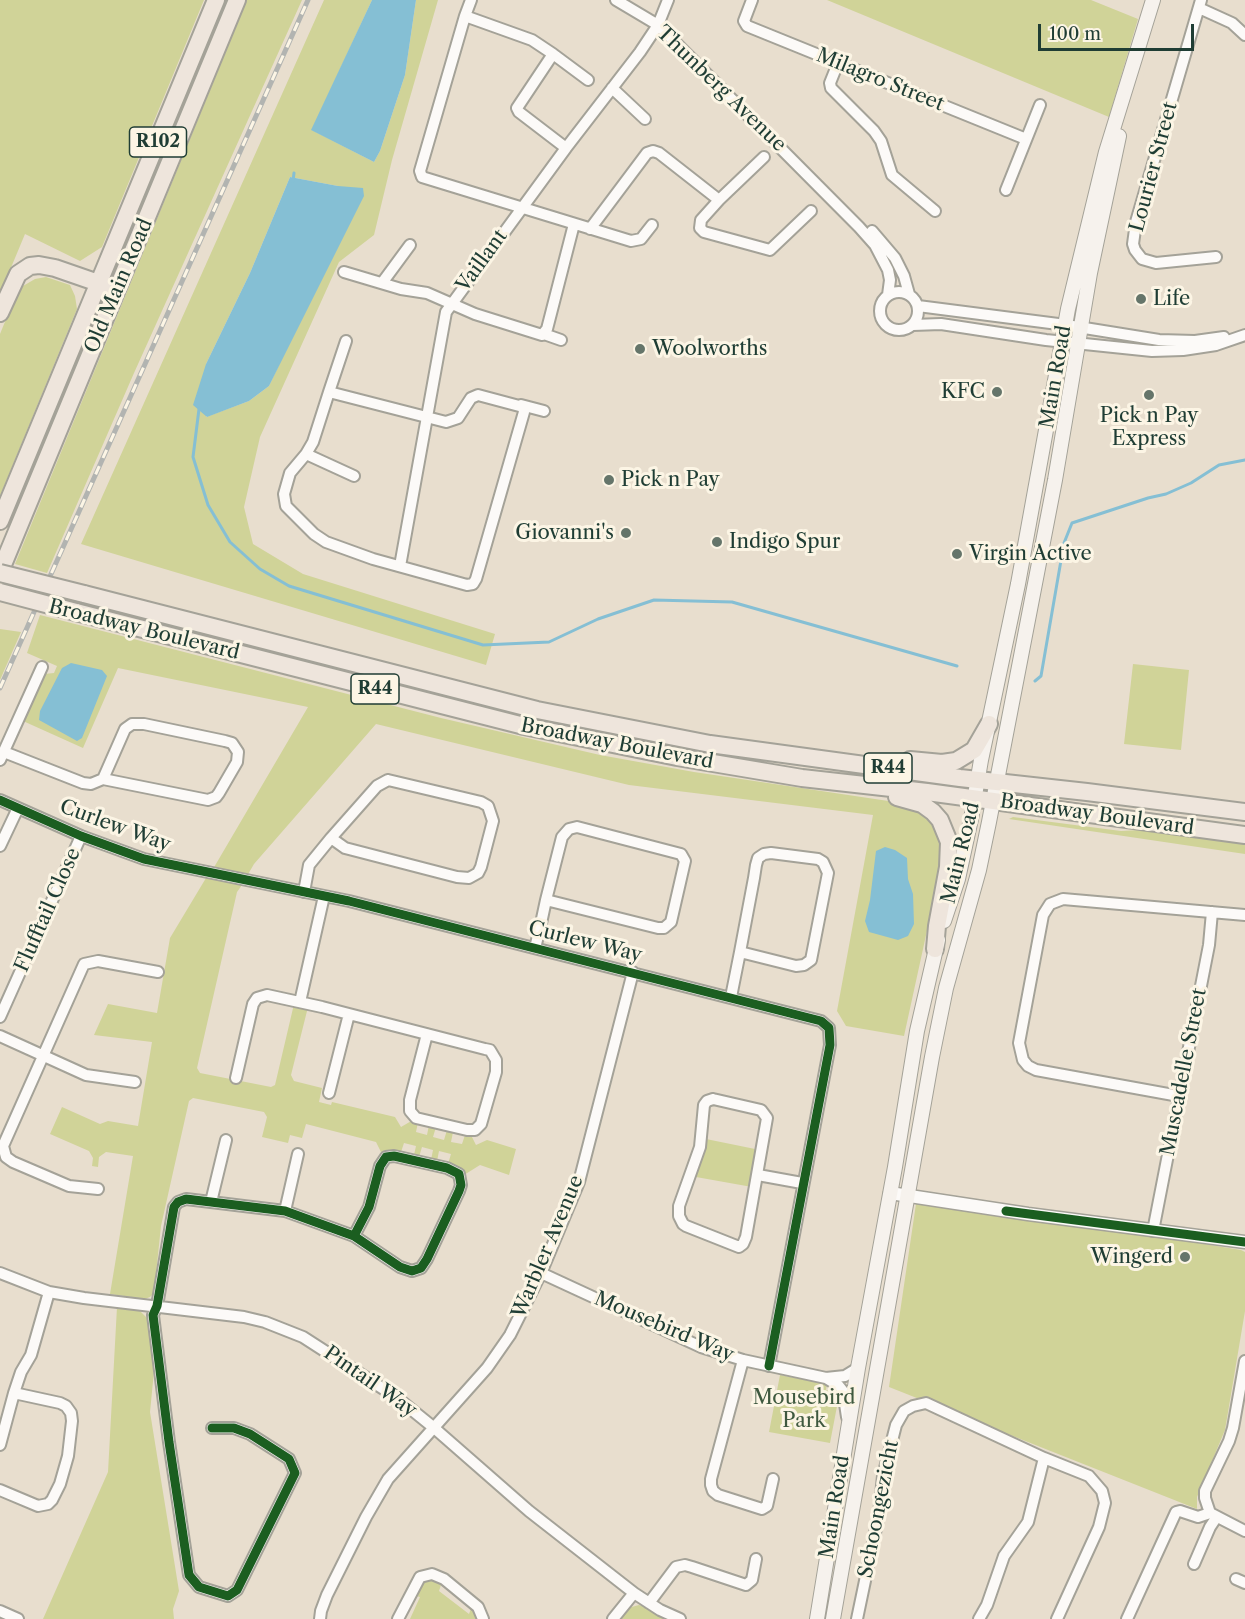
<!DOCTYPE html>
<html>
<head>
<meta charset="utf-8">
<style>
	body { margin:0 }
	#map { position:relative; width:1245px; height:1619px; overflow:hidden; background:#e8dece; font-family:"Libre Caslon Text",serif }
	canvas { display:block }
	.scale { position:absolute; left:1038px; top:24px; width:156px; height:27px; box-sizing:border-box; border:3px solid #1f3d34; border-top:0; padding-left:8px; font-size:18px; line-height:21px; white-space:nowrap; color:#1f3d34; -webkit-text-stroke:4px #fcf5e5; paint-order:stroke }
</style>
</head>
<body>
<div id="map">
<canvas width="1245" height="1619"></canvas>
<div class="scale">100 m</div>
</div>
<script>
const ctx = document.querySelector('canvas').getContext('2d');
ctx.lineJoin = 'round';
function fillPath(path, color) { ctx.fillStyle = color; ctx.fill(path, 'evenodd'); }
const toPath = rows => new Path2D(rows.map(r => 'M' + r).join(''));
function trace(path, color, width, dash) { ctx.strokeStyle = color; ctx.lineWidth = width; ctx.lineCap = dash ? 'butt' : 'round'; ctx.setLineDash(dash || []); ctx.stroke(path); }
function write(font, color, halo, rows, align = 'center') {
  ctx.font = font + ' "Libre Caslon Text",serif'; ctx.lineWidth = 6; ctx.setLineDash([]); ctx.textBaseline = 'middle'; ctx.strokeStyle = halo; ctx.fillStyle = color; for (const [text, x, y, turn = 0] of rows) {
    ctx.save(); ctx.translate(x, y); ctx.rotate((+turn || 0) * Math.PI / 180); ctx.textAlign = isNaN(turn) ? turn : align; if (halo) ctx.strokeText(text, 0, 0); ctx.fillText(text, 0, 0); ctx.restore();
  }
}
fillPath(toPath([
	[0,0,204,0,102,247,80,261,25,234,0,294],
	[247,0,302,0,134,373,47,573,15,564],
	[324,0,372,0,312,130,374,162,380,151,405,75,416,0,438,0,392,160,374,235,339,262,260,437,244,507,253,544,303,574,495,634,486,665,81,544],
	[290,177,338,186,279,365,269,386,249,401,206,417,206,364,250,273],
	[827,0,1091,0,1138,19,1109,117],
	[46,277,70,285,75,296,77,309,0,496,0,334,13,302,23,286,35,279],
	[40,615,441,718,600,755,694,772,895,802,923,812,937,827,943,849,942,862,904,1036,846,1026,837,1011,873,815,629,785,376,724,254,864,247,876,213,869,308,707,118,668,83,748,23,721,44,674,54,673,57,666,27,653],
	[0,629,21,632,0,680],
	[1133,664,1189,670,1181,750,1124,744],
	[1013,817,1121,831,1140,830,1245,843,1245,854,1009,819],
	[206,878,242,885,237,892,197,1068,200,1073,271,1087,275,1085,294,1004,308,1007,291,1075,294,1081,322,1088,319,1102,331,1105,332,1102,395,1117,401,1127,413,1120,418,1122,416,1132,427,1135,429,1125,436,1127,433,1137,444,1140,447,1130,453,1132,451,1142,462,1144,465,1135,471,1135,476,1145,487,1140,516,1149,509,1175,480,1165,464,1175,459,1169,448,1164,451,1154,439,1151,437,1161,431,1160,433,1150,422,1147,419,1157,414,1155,416,1146,404,1143,401,1152,392,1150,382,1154,376,1142,306,1124,302,1138,290,1135,288,1143,262,1137,267,1117,264,1112,193,1098,189,1101,161,1226,154,1293,150,1297,145,1299,110,1294,133,1156,106,1152,99,1157,98,1167,92,1166,93,1158,89,1151,50,1134,62,1107,100,1124,108,1121,138,1126,152,1042,94,1035,108,1004,157,1013,170,938],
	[706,1139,760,1150,752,1187,696,1177],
	[917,1197,1241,1250,1245,1252,1245,1311,1225,1430,1197,1497,1197,1509,889,1387],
	[117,1307,139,1310,148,1319,155,1361,150,1412,179,1591,173,1609,174,1619,43,1619,108,1472],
	[780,1375,827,1384,826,1390,832,1392,838,1401,830,1443,769,1432],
	[424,1577,442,1582,439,1591,469,1614,472,1606,479,1619,410,1619,420,1597,412,1595],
	[639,1605,642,1606,665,1619,620,1619,628,1608]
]), '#d0d398');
fillPath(toPath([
	[372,0,416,0,405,75,380,151,374,162,311,130],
	[290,177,338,186,363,188,364,196,269,386,249,401,207,417,193,405,206,364,250,273],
	[71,663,102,670,107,676,82,738,77,741,39,720,40,711,62,668],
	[885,847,895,850,907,858,908,879,913,894,914,924,908,936,898,940,869,932,865,921,870,900,876,851]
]), '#85bfd4');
trace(toPath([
	[293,181,294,173],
	[199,409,193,457,208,505,230,542,260,569,289,586,483,645,549,642,598,619,654,600,732,602,957,666],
	[1035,681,1041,676,1064,543,1072,523,1148,498,1166,494,1191,483,1219,465,1245,460]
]), '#85bfd4', 3);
const minor = toPath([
	[616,0,658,25,859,227,875,245,888,270,890,280,888,295],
	[752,0,744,21,747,26,1026,139],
	[1201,0,1136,222,1133,244,1135,250,1142,259,1156,263,1216,257],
	[1199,8,1232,23,1245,35],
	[465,16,471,0],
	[553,54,588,80],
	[838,63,830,83,831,88,874,131,881,141,892,175,935,211],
	[612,88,645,119],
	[566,148,519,112,517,108,553,54,532,40,465,16,420,171,422,177,631,241,641,239,652,225],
	[1006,190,1040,105],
	[719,200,764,157],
	[590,229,647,153,653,151,659,153,719,200,701,220,700,228,704,232,770,250,811,211],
	[872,231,895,258,904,276,909,294],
	[344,272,401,289,427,293,475,314,542,335,547,329,574,224],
	[382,283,410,245],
	'880 311a19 19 0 1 1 38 0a19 19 0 1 1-38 0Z',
	[918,306,1066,325,1159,340,1195,341,1224,337],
	[913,325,941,324,1046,340,1152,351,1183,350,1216,345,1245,335],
	[544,334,561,340],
	[329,392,446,422,458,418,471,398,478,395,523,407,524,412,476,579,473,584,467,585,373,559,326,542,314,534,286,506,284,494,290,473,306,454,313,442,329,392,346,341],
	[521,405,544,411],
	[306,454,354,476],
	[400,566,446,312,566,148,640,52,658,25,668,0],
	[4,752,83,783,91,784,103,779,208,800,216,797,219,793,237,762,238,752,232,743,225,741,144,724,132,724,125,729,103,779],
	[0,760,42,667],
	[388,780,481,802,488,806,493,821,481,867,478,873,469,878,457,877,345,848,331,838,377,786,388,780],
	[0,800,81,836,144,859,349,901,821,1021,829,1028,830,1045,769,1366],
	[0,846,18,808],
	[304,892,309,865,331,838],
	[535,948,540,928,546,900,562,837,569,829,577,827,677,853,681,854,685,861,671,922,664,928,658,928,546,900],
	[731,997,740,952,754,878,756,865,758,858,764,854,771,853,818,859,823,862,828,873,811,960,804,965,796,966,740,952],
	[300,1002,324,896],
	[0,1017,81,836],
	[0,1036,86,1075,135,1082],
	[236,1078,253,1004,257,998,267,995,322,1007,349,1014,485,1049,490,1050,496,1060,496,1072,481,1124,475,1130,467,1130,416,1118,410,1111,410,1100,427,1034],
	[329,1093,349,1014],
	[1179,1096,1036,1070,1028,1066,1023,1060,1019,1043,1043,915,1050,904,1063,899,1245,915],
	[713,1099,761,1110,767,1118,746,1237,743,1244,739,1247,686,1226,683,1224,679,1216,679,1206,700,1147,704,1105,707,1101,713,1099],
	[758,1175,802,1183],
	[98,1189,69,1186,13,1162,6,1157,3,1146,84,964,98,961,158,972],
	[211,1202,226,1140],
	[285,1211,298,1154],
	[1153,1231,1209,945,1212,912],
	[0,1273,49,1292,84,1298,244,1317,265,1322,303,1337,396,1397,433,1427,529,1511,634,1593,660,1610,680,1619],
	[541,1273,701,1347,743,1360,826,1378,845,1376,858,1368],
	[743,1360,711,1479,711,1485,713,1491,718,1495,762,1509,767,1506,773,1479],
	[1245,1361,1233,1428,1229,1441,1205,1491,1205,1498,1210,1513,1245,1531],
	[826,1378,839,1386,843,1391,847,1417],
	[212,1428,234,1428,250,1434,289,1459,295,1473,237,1590,228,1596,199,1587,189,1575,169,1442,153,1315,157,1306,174,1207,178,1202,186,1199,285,1211,354,1236,400,1267,412,1271,421,1268,427,1259,459,1191,461,1185,459,1174,447,1168,394,1156,386,1157,380,1166,369,1207,354,1236],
	[0,1445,14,1393,21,1372,31,1355,49,1292],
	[0,1490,38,1506,48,1504,52,1500,60,1484,68,1456,72,1421,71,1413,66,1406,60,1403,14,1393],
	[1194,1564,1210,1527,1216,1518],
	[1236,1579,1245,1583],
	[649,1603,676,1567,685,1565,692,1567,746,1585,752,1580,756,1559],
	[0,1611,18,1619],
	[320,1619,321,1611,327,1595,366,1517,388,1479,487,1368,510,1335,541,1273,579,1182,633,972],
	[398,1619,420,1577,432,1574,444,1579,478,1607,483,1619],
	[613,1619,634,1593],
	[857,1619,879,1514,883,1476,896,1425,904,1411,913,1406,926,1403,1044,1458,1089,1476,1102,1491,1105,1503,1099,1527,1057,1619],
	[979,1619,987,1605,1004,1556,1028,1522,1044,1458],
	[1127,1619,1176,1512,1180,1511,1198,1517,1210,1513]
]);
const tertiary = toPath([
	[890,1193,1028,1214,1245,1242]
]);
const secondary = toPath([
	[944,921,958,879,971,819,981,760,1018,584,1068,309,1106,152,1153,0],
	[817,1619,858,1368,895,1167,917,1031,938,940],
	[833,1619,932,1057,946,988,979,870,989,822,1055,480,1090,273,1119,136]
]);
const primary = toPath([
	[0,313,18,274,30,266,39,265,55,268,107,286],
	[0,521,216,0],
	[0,572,237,0],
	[84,594,537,710,710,744,960,778,1087,792,1245,812],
	[76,612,524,726,677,757,802,778,927,792,1245,835],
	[910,760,942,763,956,761,974,750,989,724],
	[897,797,922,804,933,812,940,820,949,842,948,867,937,926,935,949]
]);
trace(minor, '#a4a298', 14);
trace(tertiary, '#a4a298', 15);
trace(secondary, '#a4a298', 16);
trace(primary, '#a4a298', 20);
trace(minor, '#fcfaf8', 10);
trace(tertiary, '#fcfaf8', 12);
trace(secondary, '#f6f2ed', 14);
trace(primary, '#eee5dc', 16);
const rail = toPath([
	[0,688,308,0]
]);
trace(rail, '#b2b4b1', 5);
trace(rail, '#fcf5e5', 3, [9]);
const primaryBridge = toPath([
	[0,573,84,594],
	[0,592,76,612]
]);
trace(primaryBridge, '#a4a298', 20, []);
trace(primaryBridge, '#eee5dc', 16);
trace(toPath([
	[0,800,81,836,144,859,349,901,821,1021,829,1028,830,1045,769,1366],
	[1006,1211,1245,1242],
	[212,1428,234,1428,250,1434,289,1459,295,1473,237,1590,228,1596,199,1587,189,1575,169,1442,153,1315,157,1306,174,1207,178,1202,186,1199,285,1211,354,1236,400,1267,412,1271,421,1268,427,1259,459,1191,461,1185,459,1174,447,1168,394,1156,386,1157,380,1166,369,1207,354,1236]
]), '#1b5e20', 9);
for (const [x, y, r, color] of [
	[1141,299,6,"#65756a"],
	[640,349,6,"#65756a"],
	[997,392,6,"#65756a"],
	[1149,395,6,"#65756a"],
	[609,480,6,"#65756a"],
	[626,533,6,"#65756a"],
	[717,542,6,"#65756a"],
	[957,554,6,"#65756a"],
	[1185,1257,6,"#65756a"]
]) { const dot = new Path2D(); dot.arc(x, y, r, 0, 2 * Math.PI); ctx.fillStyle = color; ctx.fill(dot); trace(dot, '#fcf5e5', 2); }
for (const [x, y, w] of [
	[158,142,57],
	[375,689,48],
	[888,768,48]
]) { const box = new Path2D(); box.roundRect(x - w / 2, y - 15, w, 30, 4.5); ctx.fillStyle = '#fcf5e5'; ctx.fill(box); trace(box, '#1f3d34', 1.5); }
write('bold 18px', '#1f3d34', null, [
	["R102",158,142],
	["R44",375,689],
	["R44",888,768]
]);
write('20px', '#1f3d34', '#fcf5e5', [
	["Milagro Street",880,80,22],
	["Thunberg Avenue",721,89,44],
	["Lourier Street",1154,167,-75],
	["Vaillant",482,261,-54],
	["Old Main Road",119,286,-67],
	["Main Road",1056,377,-80],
	["Broadway Boulevard",144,630,14],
	["Broadway Boulevard",617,744,11],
	["Broadway Boulevard",1097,815,8],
	["Curlew Way",115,826,20],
	["Main Road",961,853,-76],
	["Flufftail Close",48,910,-66],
	["Curlew Way",585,942,14],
	["Muscadelle Street",1184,1072,-79],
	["Warbler Avenue",548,1247,-67],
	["Mousebird Way",664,1327,23],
	["Pintail Way",370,1382,35],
	["Main Road",835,1507,-81],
	["Schoongezicht",879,1509,-79]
]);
write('20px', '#1f3d34', '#fcf5e5', [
	["Life",1153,299],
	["Woolworths",652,349],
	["KFC",985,392,"right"],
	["Pick n Pay",1149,416,"center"],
	["Express",1149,439,"center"],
	["Pick n Pay",621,480],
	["Giovanni's",614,533,"right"],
	["Indigo Spur",729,542],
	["Virgin Active",969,554],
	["Wingerd",1173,1257,"right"]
], 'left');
write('20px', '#3f593f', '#fcf5e5', [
	["Mousebird",804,1398],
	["Park",804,1421]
]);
</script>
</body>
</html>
